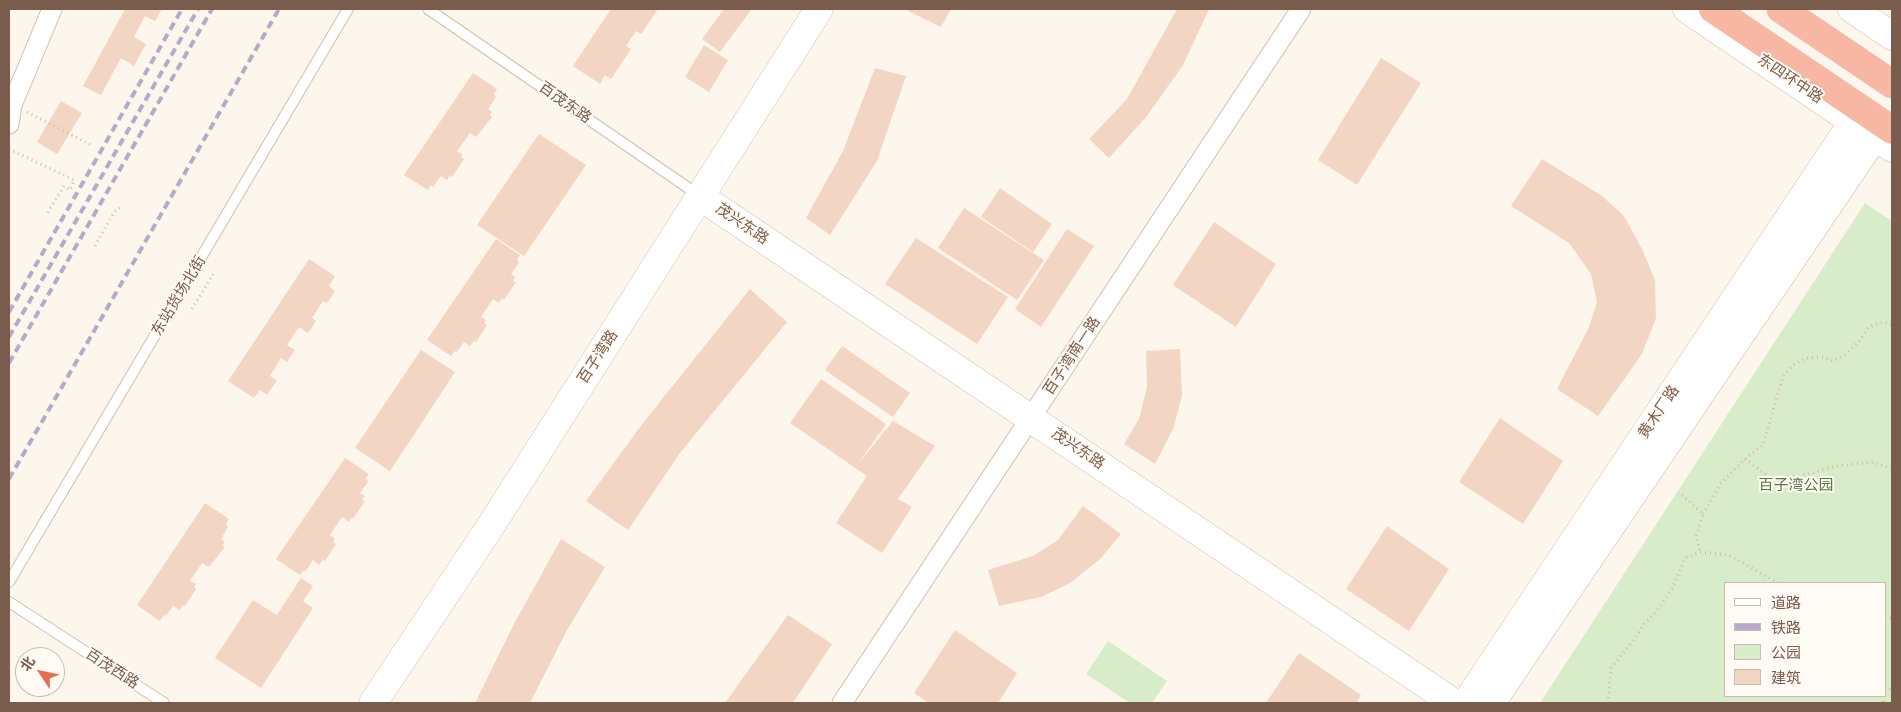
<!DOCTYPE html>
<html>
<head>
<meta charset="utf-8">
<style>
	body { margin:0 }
	#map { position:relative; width:1901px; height:712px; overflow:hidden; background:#fdf6ec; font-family:Karla,"Noto Sans SC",sans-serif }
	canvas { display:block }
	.frame { position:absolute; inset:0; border:10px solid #7a5c4d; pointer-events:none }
	.legend { position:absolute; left:1724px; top:582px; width:162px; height:115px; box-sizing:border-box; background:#fffaf3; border:1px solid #cabbb1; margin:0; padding:6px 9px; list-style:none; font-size:15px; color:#7a5c4d }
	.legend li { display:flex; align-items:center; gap:10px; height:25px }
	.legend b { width:25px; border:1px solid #cabbb1 }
	.north { position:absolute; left:15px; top:647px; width:50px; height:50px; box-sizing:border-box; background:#fffaf3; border:1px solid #cabbb1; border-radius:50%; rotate:304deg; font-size:14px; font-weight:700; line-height:20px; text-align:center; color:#7a5c4d }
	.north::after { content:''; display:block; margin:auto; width:18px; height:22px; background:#e76f51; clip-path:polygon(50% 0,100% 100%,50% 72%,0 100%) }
</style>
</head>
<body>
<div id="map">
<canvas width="1901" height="712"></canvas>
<div class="frame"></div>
<ul class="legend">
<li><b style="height:6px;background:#fff"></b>道路</li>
<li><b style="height:6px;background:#b9a8c9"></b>铁路</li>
<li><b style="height:14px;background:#d8ecc9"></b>公园</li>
<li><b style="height:14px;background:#f3d5c3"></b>建筑</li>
</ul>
<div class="north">北</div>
</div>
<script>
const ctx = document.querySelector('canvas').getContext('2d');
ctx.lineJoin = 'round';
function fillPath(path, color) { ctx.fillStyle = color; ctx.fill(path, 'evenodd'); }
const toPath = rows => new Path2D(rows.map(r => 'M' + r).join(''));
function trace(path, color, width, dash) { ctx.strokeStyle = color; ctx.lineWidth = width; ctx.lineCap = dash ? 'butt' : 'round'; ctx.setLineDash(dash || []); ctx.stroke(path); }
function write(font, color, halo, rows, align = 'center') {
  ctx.font = font + ' Karla,"Noto Sans SC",sans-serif'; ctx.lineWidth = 4; ctx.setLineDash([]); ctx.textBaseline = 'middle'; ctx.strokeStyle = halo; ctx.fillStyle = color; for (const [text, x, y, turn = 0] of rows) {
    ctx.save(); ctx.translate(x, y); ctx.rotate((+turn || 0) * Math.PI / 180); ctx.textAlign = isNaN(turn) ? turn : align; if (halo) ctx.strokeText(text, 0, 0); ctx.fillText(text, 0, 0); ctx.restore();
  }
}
fillPath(toPath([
	[1865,203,1892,221,1892,703,1540,703],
	[1725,583,1885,583,1885,696,1725,696],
	[1108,641,1167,681,1152,703,1130,703,1086,674]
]), '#d8ecc9');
fillPath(toPath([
	[125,9,135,10,136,9,162,9,155,21,145,16,134,37,146,44,134,66,121,58,101,95,83,86],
	[611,9,658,9,641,34,636,31,626,46,631,49,611,79,605,75,600,84,573,66],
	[724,9,751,10,720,52,702,39],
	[909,9,951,9,941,27,908,11],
	[1177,9,1209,9,1183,65,1147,116,1109,158,1089,139,1127,99],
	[704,45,728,60,709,92,685,77],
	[1381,58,1421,83,1357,185,1318,160],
	[875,68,906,76,877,161,830,235,806,218,843,151],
	[473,73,497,89,494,94,496,97,488,109,492,112,490,115,492,117,476,137,470,133,457,151,463,155,461,157,464,159,452,177,450,175,447,180,441,176,433,187,431,185,428,190,404,175],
	[61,101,82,113,57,154,37,142],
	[539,134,586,165,524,256,477,225],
	[1542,159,1602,196,1624,216,1642,249,1655,280,1656,318,1642,354,1598,416,1557,389,1589,327,1597,302,1591,274,1569,243,1511,206],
	[1000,188,1052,224,1033,252,981,217],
	[964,208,1044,260,1017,300,938,248],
	[1214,222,1276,264,1236,327,1173,285],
	[1067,229,1094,246,1041,327,1015,309],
	[916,238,1008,297,977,344,885,284],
	[496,239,520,255,517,259,519,263,511,274,515,277,513,281,516,282,504,300,502,298,499,303,493,299,481,317,486,320,484,323,487,325,476,342,474,341,470,346,464,342,457,352,455,351,451,356,427,340],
	[309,259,335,276,329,286,335,291,327,303,323,301,312,318,316,321,308,333,299,327,287,345,295,350,287,362,281,358,270,376,277,380,267,395,260,390,254,398,228,381],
	[750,289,787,322,680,453,628,530,586,501,643,423],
	[842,346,910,393,893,417,825,370],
	[1180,349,1182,396,1173,429,1155,464,1124,444,1139,419,1147,387,1146,351],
	[421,350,455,372,390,471,355,448],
	[821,379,886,424,857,465,893,421,935,446,898,499,912,507,882,553,836,523,867,476,790,423],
	[1500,418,1563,461,1523,524,1459,482],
	[345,458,369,474,366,478,368,482,360,493,365,496,362,500,365,501,353,519,352,517,349,522,342,517,330,535,335,539,333,542,336,544,325,561,323,560,319,565,313,560,306,571,304,570,300,575,276,559],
	[205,503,229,519,226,524,228,527,221,539,225,542,222,545,225,547,209,567,202,563,190,581,196,584,194,587,196,589,185,606,183,605,180,610,173,606,166,616,164,615,160,621,137,605],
	[1083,506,1121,534,1100,559,1070,583,1041,597,999,606,988,570,1033,556,1058,540],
	[1387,526,1449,569,1409,631,1346,589],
	[561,539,605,567,567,630,530,703,475,703,515,622],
	[301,578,313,586,303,601,313,608,261,688,215,658,253,600,277,615],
	[788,615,832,644,793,703,725,703],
	[955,630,1017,673,998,703,929,703,914,693],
	[1299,653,1361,695,1356,703,1266,703]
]), '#f3d5c3');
const lane = toPath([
	[428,9,700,196],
	[9,582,348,9],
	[9,602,164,703]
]);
const street = toPath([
	[9,124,12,105,52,9],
	[842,703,1301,9]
]);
const secondary = toPath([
	[1687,9,1892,148],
	[1852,9,1892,36],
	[701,197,1454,703],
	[373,703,492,524,819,9],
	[1466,703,1853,122],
	[1491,703,1875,136]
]);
const highway = toPath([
	[1713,9,1892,130],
	[1781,9,1892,84]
]);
trace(lane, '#d1beb0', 12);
trace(street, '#d1beb0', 21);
trace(secondary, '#d6c0b0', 29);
trace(highway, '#dad1cd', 29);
trace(toPath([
	[27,112,93,146],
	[9,149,74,180,70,190,64,186,46,215],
	[95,246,114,212,121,207],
	[192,309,215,271],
	[1745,459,1772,479,1804,475,1837,466,1873,462,1892,469],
	[1682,495,1703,514,1696,536,1700,552],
	[1703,514,1721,483,1745,459,1763,445,1783,376,1793,365,1806,358,1824,357,1833,361,1845,355,1859,341,1869,327,1883,322,1892,325],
	[1885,619,1892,618],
	[1885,692,1892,688],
	[1883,696,1883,703],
	[1608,703,1611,668,1634,640,1644,624,1656,612,1672,589,1685,558,1700,552,1728,555,1779,583]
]), '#d9b8a5', 3, [1, 4]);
trace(lane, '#fff', 10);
trace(street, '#fff', 19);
trace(secondary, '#fff', 28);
trace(highway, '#f7b7a3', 28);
trace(toPath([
	[9,312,182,9],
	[9,337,198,9],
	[9,363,212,9],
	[9,479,279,9]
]), '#b9a8c9', 4, [8, 5]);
write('15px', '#7a5c4d', '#fffaf3', [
	["东四环中路",1790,79,34],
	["百茂东路",565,103,35],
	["茂兴东路",742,224,34],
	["东站货场北街",179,296,-59],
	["百子湾南一路",1072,356,-57],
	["百子湾路",598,357,-57],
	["黄木厂路",1659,412,-56],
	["茂兴东路",1078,449,34],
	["百茂西路",112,669,33]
]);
write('15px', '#537a41', '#fffaf3', [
	["百子湾公园",1796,486]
]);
</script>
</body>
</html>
